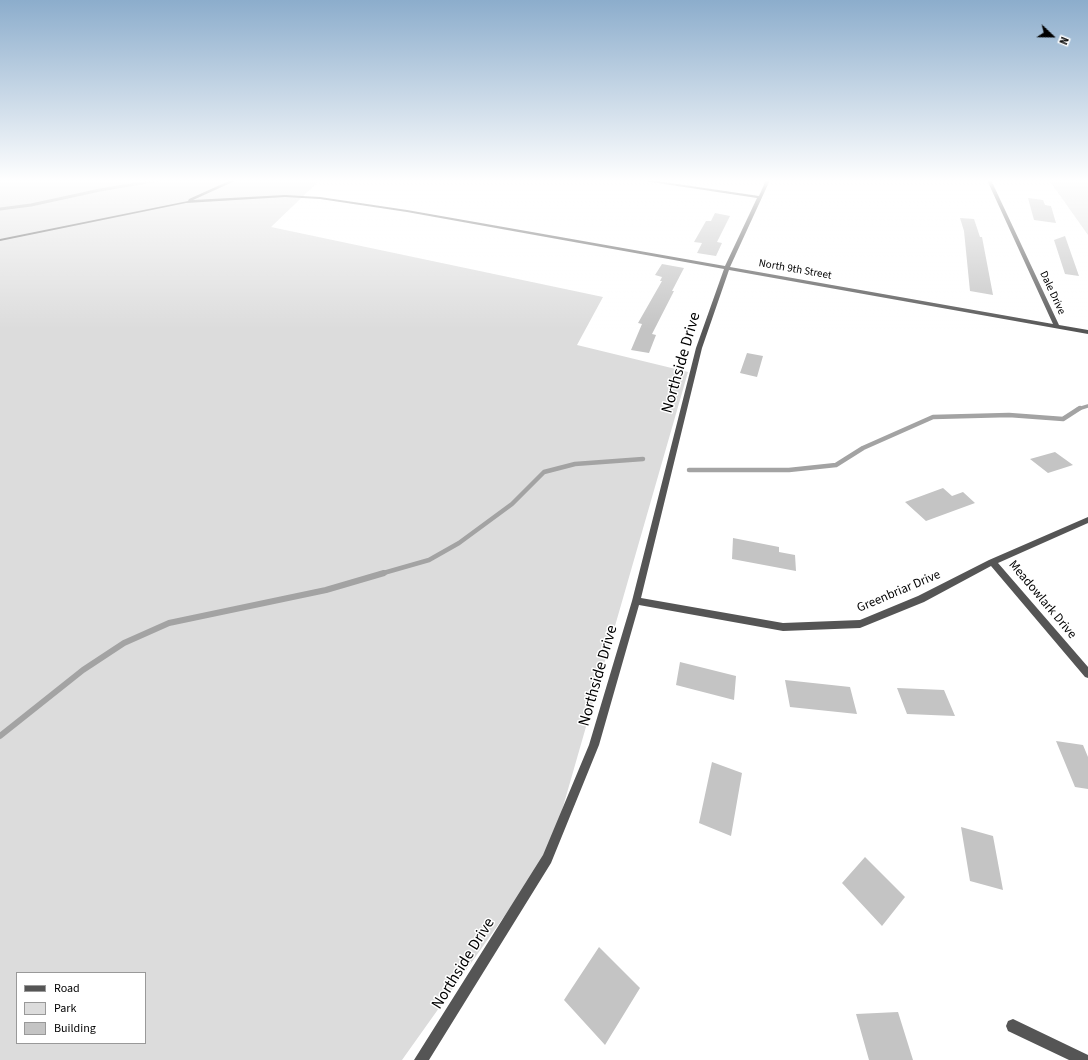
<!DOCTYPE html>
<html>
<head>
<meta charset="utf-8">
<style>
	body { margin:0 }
	#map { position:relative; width:1088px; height:1060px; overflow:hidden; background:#fff; font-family:"Source Sans 3",sans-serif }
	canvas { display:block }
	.legend { position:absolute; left:16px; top:972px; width:130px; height:72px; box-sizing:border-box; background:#fff; border:1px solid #999; margin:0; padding:5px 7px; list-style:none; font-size:12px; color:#000 }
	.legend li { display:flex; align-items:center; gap:8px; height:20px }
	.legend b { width:20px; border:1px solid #999 }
	.north { position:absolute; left:1032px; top:16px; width:40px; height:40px; -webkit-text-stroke:3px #fff; paint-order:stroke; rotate:112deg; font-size:11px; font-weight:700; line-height:16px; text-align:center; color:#000 }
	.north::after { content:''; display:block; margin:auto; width:14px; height:18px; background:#000; clip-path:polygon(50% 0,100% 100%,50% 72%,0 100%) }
</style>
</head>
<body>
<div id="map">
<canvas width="1088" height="1060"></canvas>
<ul class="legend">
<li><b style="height:5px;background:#555"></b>Road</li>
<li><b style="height:11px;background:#dcdcdc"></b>Park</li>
<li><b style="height:11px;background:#c4c4c4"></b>Building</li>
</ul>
<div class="north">N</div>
</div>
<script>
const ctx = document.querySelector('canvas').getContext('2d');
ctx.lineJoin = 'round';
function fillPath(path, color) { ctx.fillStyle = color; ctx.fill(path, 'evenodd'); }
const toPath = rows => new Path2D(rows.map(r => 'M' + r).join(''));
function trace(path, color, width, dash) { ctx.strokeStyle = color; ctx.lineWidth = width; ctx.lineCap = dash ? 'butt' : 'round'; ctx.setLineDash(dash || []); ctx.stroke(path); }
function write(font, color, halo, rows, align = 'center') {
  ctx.font = font + ' "Source Sans 3",sans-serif'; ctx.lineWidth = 3; ctx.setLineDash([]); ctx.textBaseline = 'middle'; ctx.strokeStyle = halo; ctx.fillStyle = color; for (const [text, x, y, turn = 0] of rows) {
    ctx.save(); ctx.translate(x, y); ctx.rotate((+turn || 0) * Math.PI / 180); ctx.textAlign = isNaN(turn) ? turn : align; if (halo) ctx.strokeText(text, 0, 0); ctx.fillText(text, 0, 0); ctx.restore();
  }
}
fillPath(toPath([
	[0,180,320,180,271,227,603,297,577,345,688,372,550,852,402,1060,0,1060],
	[17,973,145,973,145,1043,17,1043],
	[1049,180,1088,180,1088,235]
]), '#dcdcdc');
trace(toPath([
	[0,209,31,205,100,190,159,180]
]), '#a3a3a3', 3);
trace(toPath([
	[1078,409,1088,406]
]), '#a3a3a3', 3.5);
trace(toPath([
	[689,470,789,470,836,465,863,448,933,417,1009,415,1063,419,1080,408],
	[380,574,429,560,459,543,512,504,544,472,575,464,643,459]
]), '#a3a3a3', 4.5);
trace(toPath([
	[0,736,83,670,124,643,169,623,326,590,384,573]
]), '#a3a3a3', 6);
fillPath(toPath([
	[1028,198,1043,200,1045,205,1051,206,1056,223,1034,220],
	[715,213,730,216,717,242,722,243,716,256,697,253,702,243,694,242,706,221,711,221],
	[960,218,974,219,980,237,982,237,993,295,970,291,964,231],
	[1065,236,1079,276,1065,274,1054,240],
	[662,264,684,268,672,291,674,291,652,334,656,335,649,353,631,350,642,324,638,323,662,281,660,281,662,277,655,275],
	[747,353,763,356,757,377,740,373],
	[1055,452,1073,465,1048,473,1030,459],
	[943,488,952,496,963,492,975,503,926,521,905,502],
	[733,538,779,547,779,552,795,555,796,571,732,559],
	[680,662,736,676,734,700,676,685],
	[785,680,850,687,857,714,790,707],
	[897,688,944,690,955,716,907,714],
	[1056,741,1083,745,1088,757,1088,789,1075,787],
	[712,762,742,773,731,836,699,823],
	[961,827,993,836,1003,890,970,881],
	[865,857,905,897,882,926,842,883],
	[599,947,640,988,605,1045,564,1000],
	[898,1012,913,1060,869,1060,856,1014]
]), '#c4c4c4');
fillPath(toPath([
	[231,180,237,180,193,200,285,195,320,197,407,210,725,266,757,198,638,180,650,180,759,196,766,180,770,180,730,267,1053,324,987,180,991,180,1059,325,1088,330,1088,334,729,270,702,348,641,598,783,623,860,620,918,596,989,560,1088,517,1088,523,998,563,1088,667,1088,678,1085,677,991,566,924,602,860,628,783,631,639,605,599,745,551,863,429,1060,414,1060,543,855,589,745,632,601,696,348,724,269,407,212,320,199,285,197,186,203,0,241,0,239,188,201,189,199,231,180],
	[1013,1019,1088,1055,1088,1060,1069,1060,1008,1031,1006,1026,1008,1021,1013,1019]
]), '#555');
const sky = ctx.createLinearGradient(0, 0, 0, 329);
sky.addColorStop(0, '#8cadcc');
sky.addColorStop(0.55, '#fff');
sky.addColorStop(1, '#ffffff00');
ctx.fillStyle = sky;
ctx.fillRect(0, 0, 1088, 329);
write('11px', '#000', '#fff', [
	["North 9th Street",795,270,10],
	["Dale Drive",1052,293,65]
]);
write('13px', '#000', '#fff', [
	["Greenbriar Drive",899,592,-23],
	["Meadowlark Drive",1042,600,50]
]);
write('16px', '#000', '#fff', [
	["Northside Drive",682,363,-74],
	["Northside Drive",599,676,-74],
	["Northside Drive",464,964,-58]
]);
</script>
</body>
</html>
